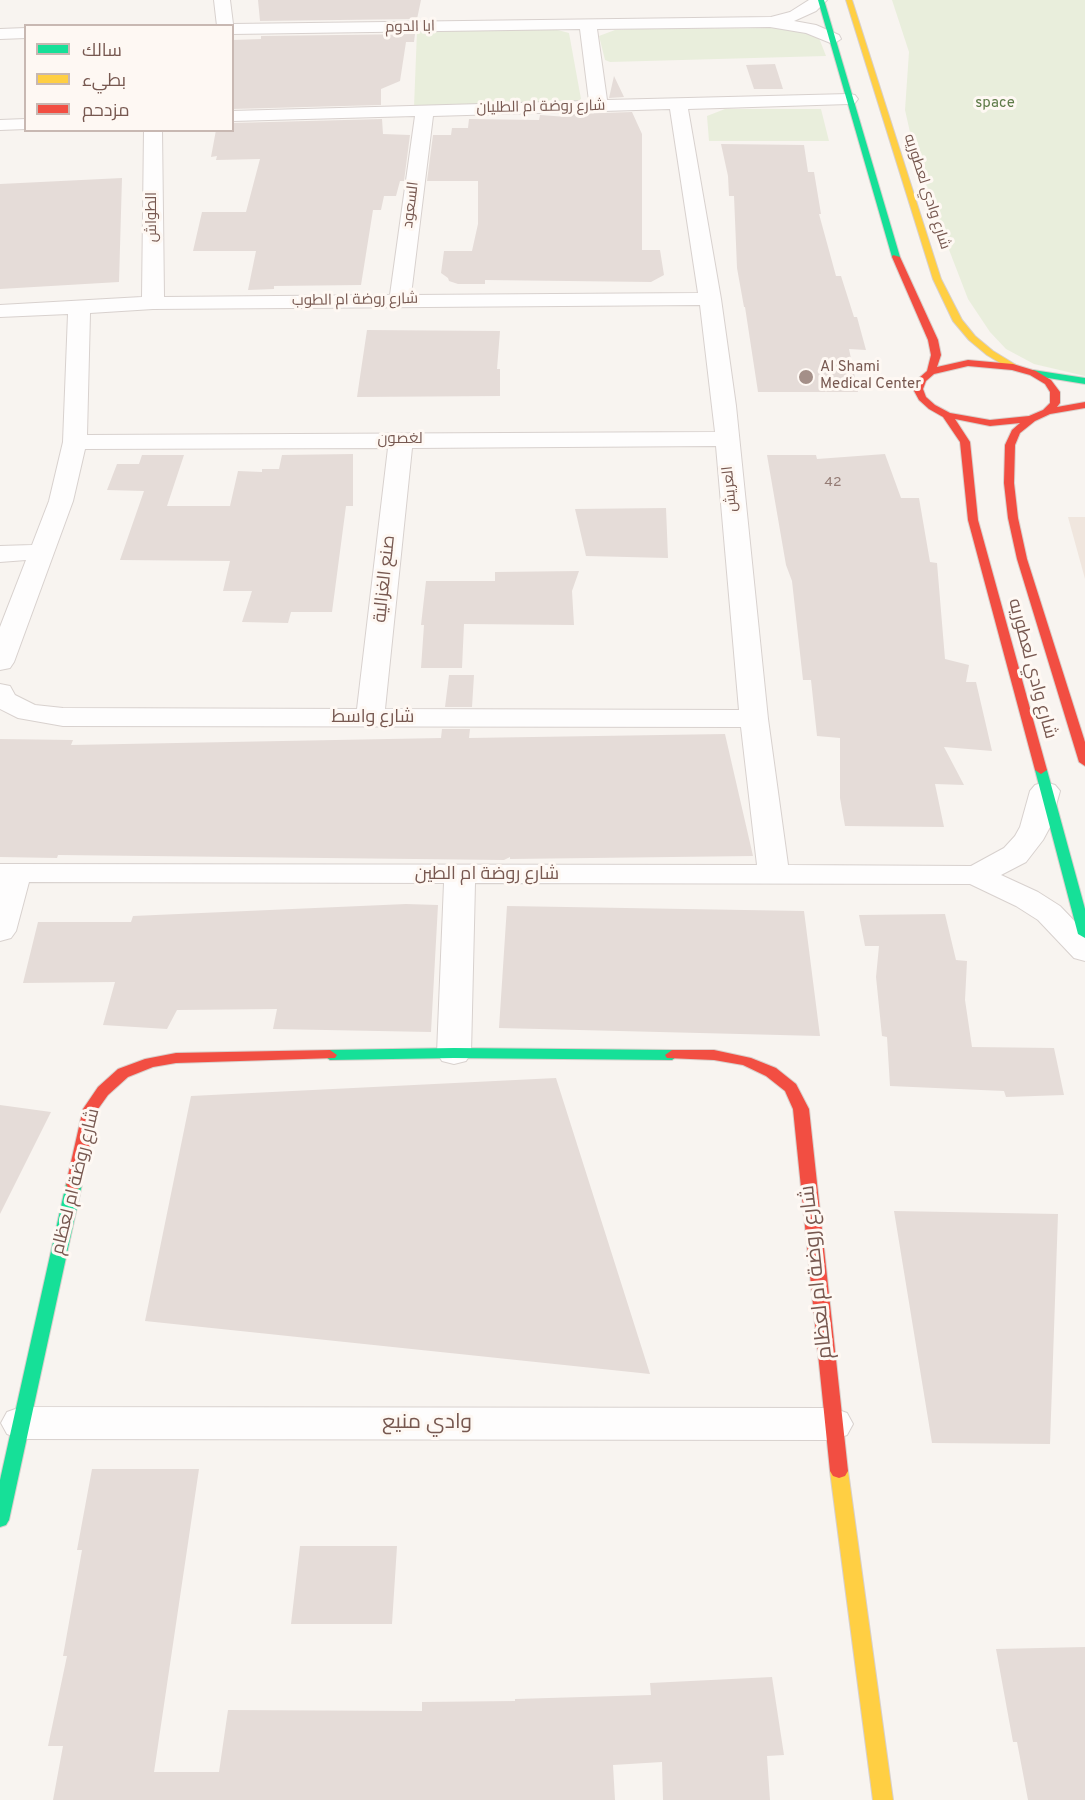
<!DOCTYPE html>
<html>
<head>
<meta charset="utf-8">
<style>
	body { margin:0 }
	#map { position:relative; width:1085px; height:1800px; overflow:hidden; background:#f8f4f0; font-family:Overpass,Cairo,sans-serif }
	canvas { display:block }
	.legend { position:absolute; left:24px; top:24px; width:210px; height:108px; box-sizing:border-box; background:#fef8f3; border:2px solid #c8b8b2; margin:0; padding:8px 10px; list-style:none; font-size:18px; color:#775850 }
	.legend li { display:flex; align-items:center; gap:12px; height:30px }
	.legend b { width:30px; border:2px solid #c8b8b2 }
</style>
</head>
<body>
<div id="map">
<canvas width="1085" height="1800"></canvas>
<ul class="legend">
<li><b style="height:8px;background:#16e098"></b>سالك</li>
<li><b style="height:8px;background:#ffcf43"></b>بطيء</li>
<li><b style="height:8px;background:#f24e42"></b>مزدحم</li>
</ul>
</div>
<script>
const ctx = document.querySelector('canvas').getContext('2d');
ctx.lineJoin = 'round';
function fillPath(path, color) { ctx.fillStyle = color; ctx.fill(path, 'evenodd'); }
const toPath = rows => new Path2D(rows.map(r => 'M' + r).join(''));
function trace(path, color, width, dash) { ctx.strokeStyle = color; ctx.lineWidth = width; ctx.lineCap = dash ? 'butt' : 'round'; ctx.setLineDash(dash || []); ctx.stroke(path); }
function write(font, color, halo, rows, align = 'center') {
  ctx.font = font + ' Overpass,Cairo,sans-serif'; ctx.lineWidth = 6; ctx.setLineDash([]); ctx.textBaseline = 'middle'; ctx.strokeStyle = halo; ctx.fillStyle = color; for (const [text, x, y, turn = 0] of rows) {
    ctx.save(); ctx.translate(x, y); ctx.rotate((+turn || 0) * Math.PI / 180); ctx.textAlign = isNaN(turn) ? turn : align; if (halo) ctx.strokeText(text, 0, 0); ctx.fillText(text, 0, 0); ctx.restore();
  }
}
fillPath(toPath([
	[1068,517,1085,517,1085,579]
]), '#f0e6de');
fillPath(toPath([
	[892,0,1085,0,1085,376,1034,364,1006,349,990,332,968,299,936,216,914,150,905,110,909,52],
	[782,28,812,34,819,38,826,56,610,62,605,60,599,36,615,30,633,29],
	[554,29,569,33,581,99,574,104,414,107,417,31],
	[725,109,821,109,829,141,709,141,707,116]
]), '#e9eedc');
fillPath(toPath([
	[258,0,421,0,417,19,260,21],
	[415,34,414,42,406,42,400,81,381,89,381,105,232,109,232,40,261,39,261,36],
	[775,64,783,89,754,89,746,65],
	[614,76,624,97,609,98],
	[632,112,642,134,642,250,660,250,664,275,651,282,485,280,485,284,458,284,449,281,448,278,441,273,444,251,472,251,478,224,478,181,427,181,433,135,451,135,452,128,468,128,469,119,539,120,540,115,567,117,573,114],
	[382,119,383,134,410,135,404,181,400,181,396,196,384,196,381,210,373,210,361,285,274,286,274,289,248,290,256,251,193,251,202,212,246,212,260,159,216,160,217,156,211,157,216,130,232,130,232,123],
	[721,144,804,145,808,172,814,172,821,214,819,214,836,276,841,276,854,317,857,317,866,350,849,349,858,392,758,392,745,307,744,307,737,268,734,196,729,196,728,176],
	[122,178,119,282,0,289,0,184],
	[367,330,500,331,497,369,500,369,500,396,357,397],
	[353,454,353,506,346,506,332,612,291,612,288,623,242,622,252,591,223,591,230,561,120,560,144,491,107,490,117,464,139,464,142,455,184,455,167,506,230,506,238,471,262,472,262,469,279,469,282,455],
	[885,454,901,498,919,498,930,562,937,563,945,659,969,665,966,682,976,682,992,751,944,747,964,785,935,784,944,827,845,826,840,798,840,738,817,736,811,680,803,680,792,581,786,565,767,455,816,455,817,459],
	[666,508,668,558,586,556,575,509],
	[579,571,572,591,574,625,464,624,462,668,421,668,424,625,421,625,426,581,495,581,495,572],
	[449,675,474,675,472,707,445,707],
	[442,729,470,729,469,738,725,734,753,856,510,859,510,857,504,860,58,855,57,858,0,857,0,739,73,740,71,745,441,738],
	[406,904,438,905,431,1032,273,1029,277,1009,177,1010,167,1029,103,1025,115,982,23,983,38,922,131,922,133,916],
	[507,906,804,911,820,1036,499,1028],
	[945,914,956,960,967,961,965,1000,972,1047,1054,1048,1064,1095,1006,1097,1004,1091,890,1086,887,1037,882,1036,876,977,879,946,865,946,859,915],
	[556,1078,650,1374,145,1321,191,1096],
	[0,1105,51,1112,0,1214],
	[894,1211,1058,1214,1050,1444,932,1443],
	[92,1469,199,1469,154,1772,219,1772,228,1710,422,1711,422,1702,515,1701,515,1699,651,1695,650,1683,772,1677,784,1755,767,1756,770,1800,663,1800,662,1762,613,1765,615,1800,53,1800,63,1746,48,1746,67,1656,63,1656,82,1550,77,1550],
	[300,1546,397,1546,392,1624,291,1624],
	[1085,1647,1085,1800,1028,1800,1017,1742,1013,1742,996,1649]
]), '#e5dcd8');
const street = toPath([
	[214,0,230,0,233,24,771,17,790,12,809,0,827,0,816,11,794,21,816,25,839,35,841,39,833,44,806,33,770,27,597,29,607,100,849,94,855,95,858,99,855,103,849,104,688,109,721,299,736,406,768,719,788,865,971,866,1004,848,1015,836,1020,827,1030,791,1035,785,1045,782,1055,785,1060,791,1050,827,1043,840,1026,862,1001,875,1038,892,1060,906,1085,932,1085,961,1074,958,1038,920,1016,906,970,884,475,883,471,1053,466,1061,454,1064,442,1061,437,1053,444,883,29,882,16,931,11,938,0,941,0,864,757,865,741,727,63,726,18,718,0,709,0,684,10,686,15,695,35,705,63,708,357,709,388,448,85,449,73,501,14,662,10,668,0,670,0,627,26,560,0,562,0,546,32,545,49,501,63,442,68,314,0,317,0,305,142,297,144,130,162,130,164,297,390,295,415,116,232,121,232,111,589,101,580,29,232,34,232,26,217,26,214,0],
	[670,109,698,293,411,295,433,116,670,109],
	[700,305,715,432,87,435,90,313,153,309,700,305],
	[716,446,739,710,385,709,412,448,716,446],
	[26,28,26,38,0,39,0,29,26,28],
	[26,119,26,129,0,130,0,120,26,119],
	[21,1407,833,1408,847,1413,853,1424,847,1435,833,1440,21,1439,7,1434,1,1423,7,1412,21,1407]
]);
const fast = toPath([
	[818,0,824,0,900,257,899,259,892,257,818,0],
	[1033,370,1085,378,1085,384,1030,375,1030,371,1033,370],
	[1041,766,1047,770,1085,909,1085,938,1078,934,1035,770,1041,766],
	[454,1048,672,1050,679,1055,672,1060,454,1058,330,1060,323,1055,330,1050,454,1048],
	[74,1178,80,1180,82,1184,9,1520,6,1525,0,1527,0,1480,66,1184,68,1180,74,1178]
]);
const slow = toPath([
	[846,0,852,0,941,279,962,320,975,336,993,351,1016,365,1016,369,1010,369,987,355,969,340,953,321,933,279,846,0],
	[839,1464,845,1466,848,1471,893,1800,873,1800,830,1471,833,1466,839,1464]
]);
const jam = toPath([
	[893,255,900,257,938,340,941,355,937,367,968,360,1013,364,1036,371,1051,380,1060,392,1060,403,1057,407,1085,402,1085,408,1050,414,1035,421,1020,433,1015,445,1014,483,1018,518,1027,559,1085,742,1085,766,1079,762,1017,559,1008,518,1004,483,1005,445,1012,430,1020,423,990,426,955,419,970,442,978,520,1047,770,1041,774,1035,770,968,520,960,442,943,417,929,409,919,400,913,389,919,378,927,371,931,355,928,340,892,257,893,255],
	[968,366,1012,370,1030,375,1045,384,1050,392,1050,403,1043,410,1029,416,990,420,950,413,935,405,926,397,923,389,926,381,934,374,968,366],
	[330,1050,337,1055,335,1058,176,1063,153,1067,128,1077,108,1095,98,1109,82,1184,80,1188,74,1190,68,1188,66,1184,83,1109,98,1087,118,1069,145,1059,176,1053,330,1050],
	[672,1050,714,1050,751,1058,776,1068,796,1084,809,1109,848,1471,845,1476,839,1478,833,1476,830,1471,793,1109,785,1091,766,1076,743,1065,714,1060,667,1058,665,1055,672,1050]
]);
trace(street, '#d8d1ce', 2);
trace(fast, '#d8d0cc', 2);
trace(slow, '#d8d0cc', 2);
trace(jam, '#d8d0cc', 2);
fillPath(street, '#fefdfd');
fillPath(fast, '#16e098');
fillPath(slow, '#ffcf43');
fillPath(jam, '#f24e42');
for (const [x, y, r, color] of [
	[806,377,8,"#a48f88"]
]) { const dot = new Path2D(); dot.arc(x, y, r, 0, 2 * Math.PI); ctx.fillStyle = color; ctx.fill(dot); trace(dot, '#fef8f3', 2); }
write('14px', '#947b74', null, [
	["42",833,483]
]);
write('15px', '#775850', '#fef8f3', [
	["ابا الدوم",410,28,-1],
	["شارع روضة ام الطليان",541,108,-1],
	["شارع وادي لعطوريه",926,192,72],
	["السعود",412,205,-83],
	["الطواش",153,217,-90],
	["شارع روضة ام الطوب",355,301,-1],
	["لغصون",400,440],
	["العريش",731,489,-96]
]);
write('15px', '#5e7b48', '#fef8f3', [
	["space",995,104]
]);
write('15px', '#775850', '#fef8f3', [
	["Al Shami",820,368],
	["Medical Center",820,385]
], 'left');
write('18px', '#775850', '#fef8f3', [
	["صنع الغزالية",386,579,-84],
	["شارع وادي لعطوريه",1031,669,75],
	["شارع واسط",373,718],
	["شارع روضة ام الطين",487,875],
	["شارع روضة ام لعظام",77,1182,-76]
]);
write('21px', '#775850', '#fef8f3', [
	["شارع روضة ام لعظام",818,1272,-96],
	["وادي منيع",427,1424]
]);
</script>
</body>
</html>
